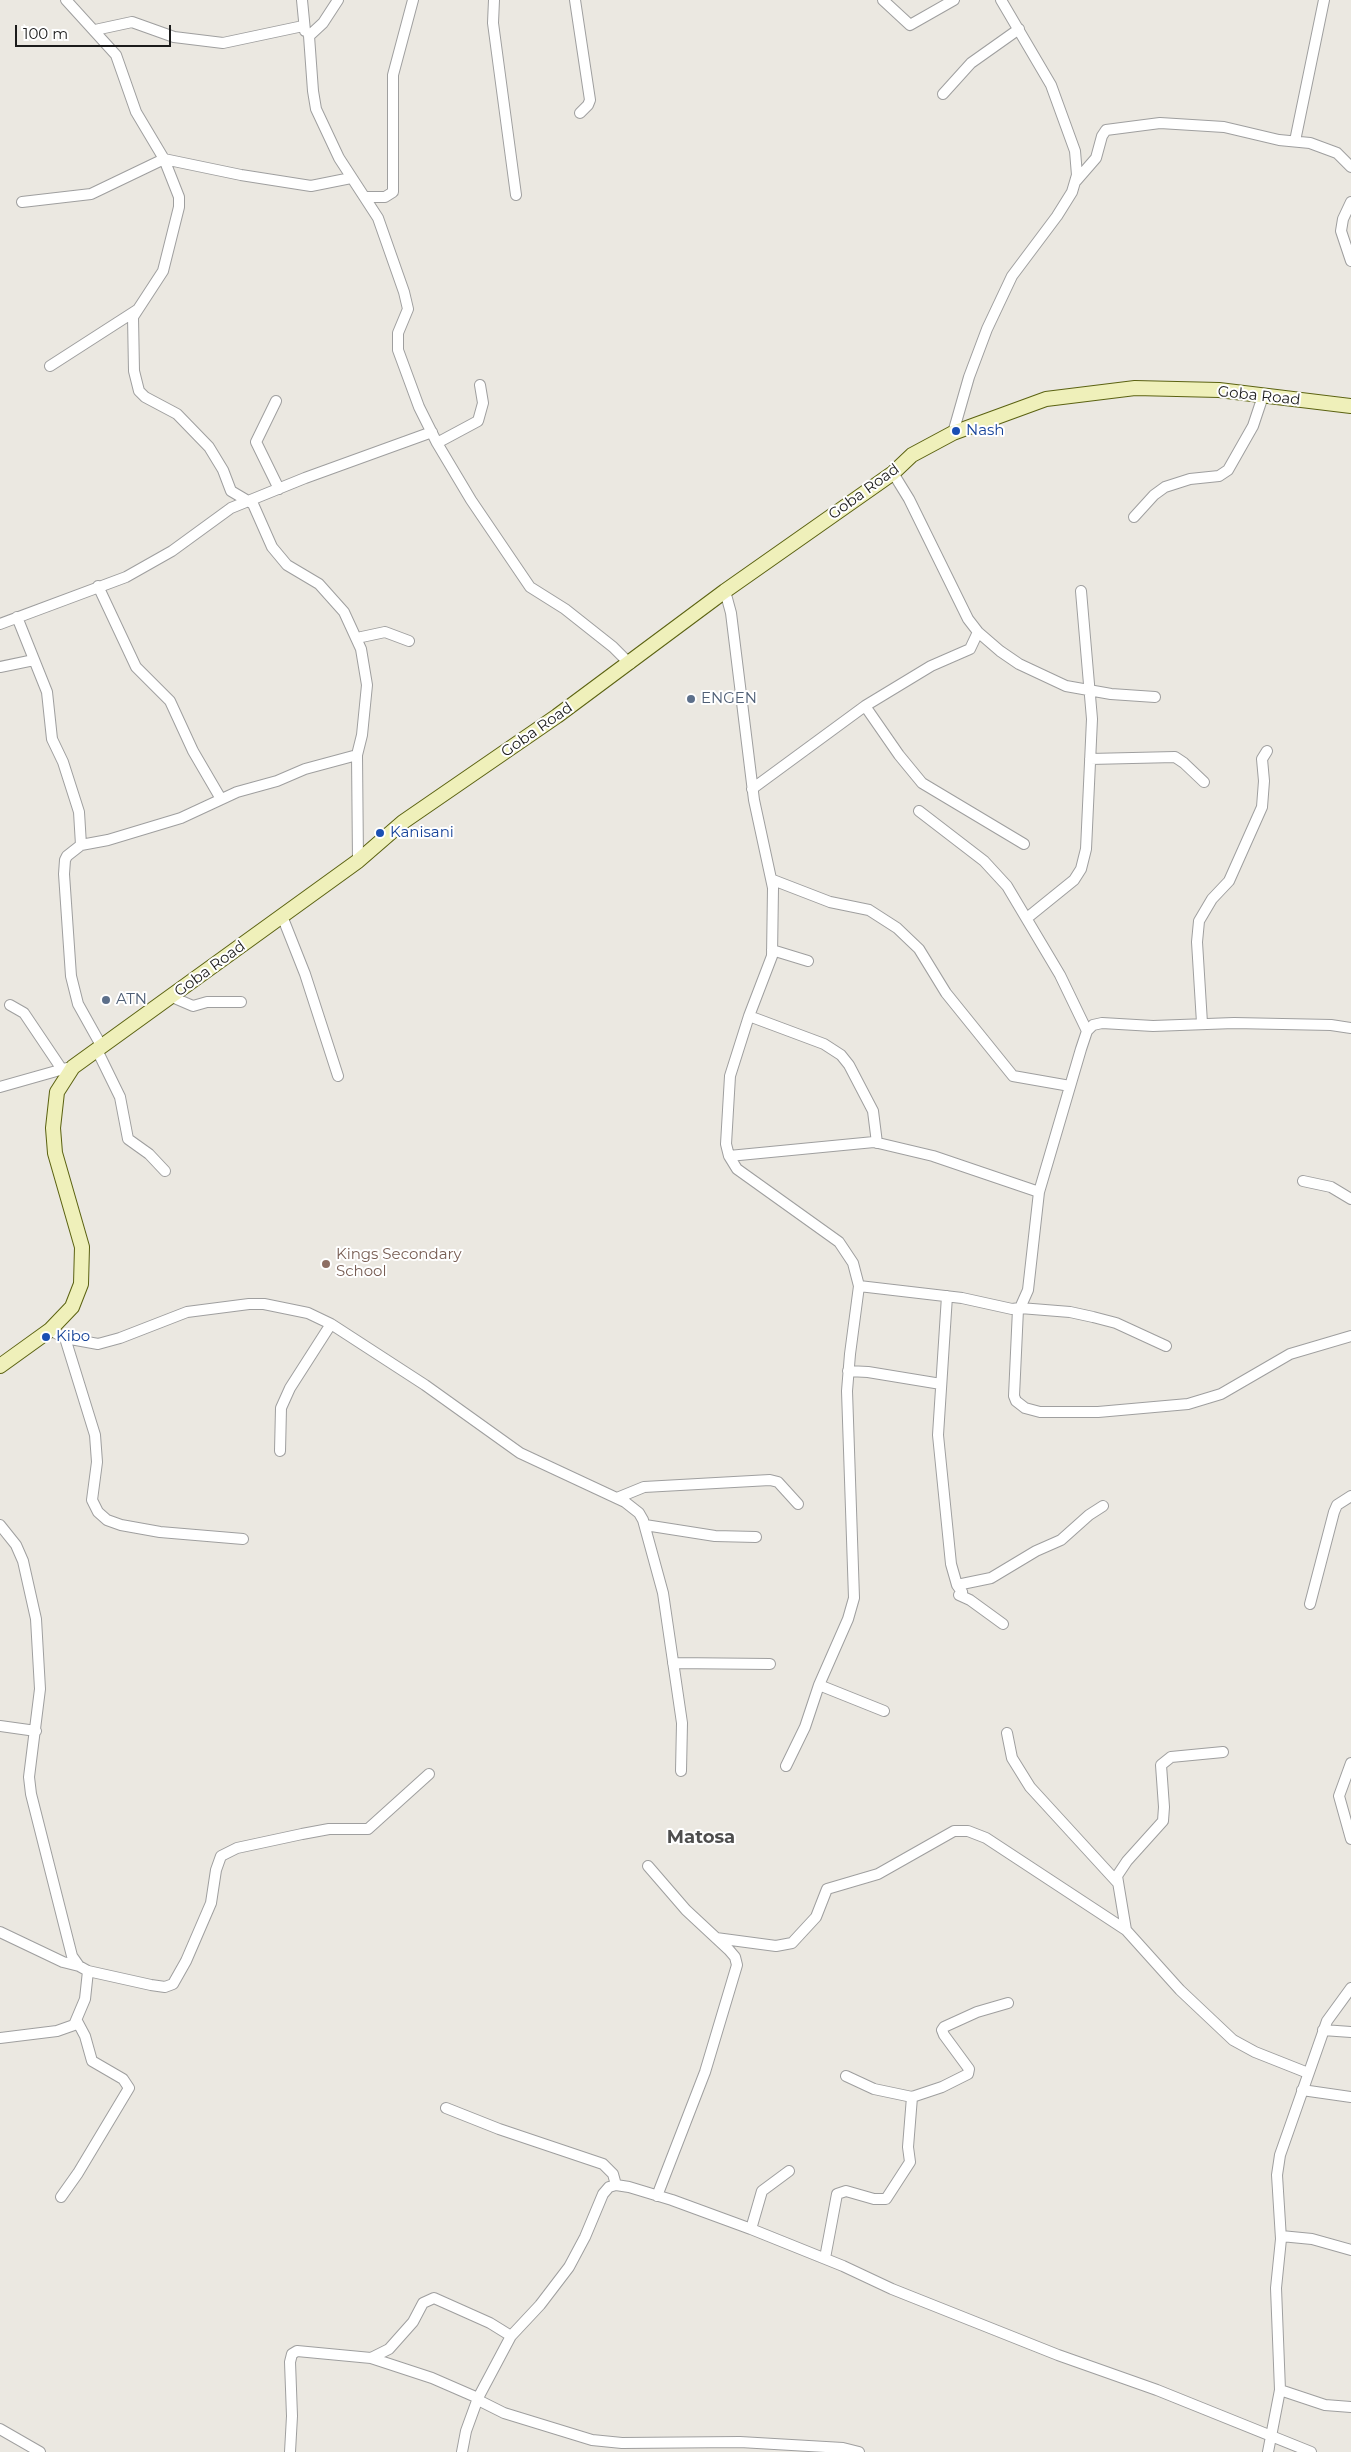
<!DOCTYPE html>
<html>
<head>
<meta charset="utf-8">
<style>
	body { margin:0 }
	#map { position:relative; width:1351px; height:2452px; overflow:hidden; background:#ebe8e1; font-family:Montserrat,sans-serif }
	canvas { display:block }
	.scale { position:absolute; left:15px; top:25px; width:156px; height:22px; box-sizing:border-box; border:2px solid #1b1b1b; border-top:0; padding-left:6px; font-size:15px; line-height:18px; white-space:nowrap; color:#1b1b1b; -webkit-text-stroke:4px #fff; paint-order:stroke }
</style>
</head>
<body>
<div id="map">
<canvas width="1351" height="2452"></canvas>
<div class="scale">100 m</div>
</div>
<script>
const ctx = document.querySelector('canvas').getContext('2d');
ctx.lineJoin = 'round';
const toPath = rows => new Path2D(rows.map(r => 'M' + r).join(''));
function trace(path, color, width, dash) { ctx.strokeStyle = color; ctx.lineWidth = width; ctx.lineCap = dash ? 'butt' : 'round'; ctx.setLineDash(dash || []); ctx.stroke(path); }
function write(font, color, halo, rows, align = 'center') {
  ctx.font = font + ' Montserrat,sans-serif'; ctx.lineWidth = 4; ctx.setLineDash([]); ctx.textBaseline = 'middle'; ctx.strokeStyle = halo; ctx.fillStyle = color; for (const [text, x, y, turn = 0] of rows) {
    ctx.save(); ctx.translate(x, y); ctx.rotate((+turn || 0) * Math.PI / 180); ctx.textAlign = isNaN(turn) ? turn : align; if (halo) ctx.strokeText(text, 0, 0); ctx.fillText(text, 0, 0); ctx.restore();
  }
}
const street = toPath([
	[66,0,116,55,136,112,164,159,179,197,179,207,163,271,133,317,134,371,139,391,145,397,177,414,209,447,223,470,231,491,253,504,272,547,287,565,319,584,344,612,361,649,367,685,362,735,357,755,358,861],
	[302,0,305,31],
	[338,0,323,23,309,36,313,91,316,109,339,158,378,218,404,292,408,309,398,333,398,350,419,407,437,443,471,500,530,587,565,609,613,647,630,664],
	[494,0,493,23,516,195],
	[575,0,590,100,588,105,580,113],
	[883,0,910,25,954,0],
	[95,30,132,22,174,37,223,43,303,26],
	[943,94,971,63,1019,29],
	[1295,141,1324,0],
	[1076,181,1096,158,1102,136,1106,130,1160,123,1224,127,1279,140,1310,143,1337,153,1351,167],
	[365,197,385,197,393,192,393,75,413,0],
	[22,202,91,194,164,159,241,175,311,186,351,178],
	[1351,202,1343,219,1341,231,1351,261],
	[50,366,137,310],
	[276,401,256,442,279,489],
	[953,433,969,377,987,329,1012,276,1057,216,1072,192,1077,175,1075,151,1051,85,1001,0],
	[437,443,478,421,483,403,480,385],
	[893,473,909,499,968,619,978,632,1000,651,1019,664,1066,686,1111,694,1155,697],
	[1134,517,1154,495,1165,487,1190,479,1219,476,1228,470,1253,426,1263,396],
	[98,586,136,667,170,701,193,751,221,799],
	[725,591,731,613,754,800,773,888,772,956,749,1016,730,1076,726,1144,729,1156,737,1169,839,1242,853,1263,859,1286,962,1298,1012,1309,1020,1308,1028,1290,1039,1192,1081,1049,1087,1031,1093,1025,1102,1023,1153,1026,1234,1023,1331,1025,1351,1028],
	[17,617,47,692,52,739,63,762,79,812,81,845],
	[0,624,126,577,172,551,231,508,305,478,432,432],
	[357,638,385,632,409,641],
	[0,667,34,660],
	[865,706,899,755,922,783,1024,844],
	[1090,759,1175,757,1184,763,1204,782],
	[752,789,865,706,931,666,970,649,978,632],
	[919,811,984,861,1007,886,1060,975,1087,1031],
	[773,880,830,902,869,910,897,928,919,949,946,993,1013,1076,1070,1086],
	[282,916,305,974,338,1076],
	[1027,918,1074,880,1081,869,1086,849,1092,719,1081,591],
	[772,950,808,961],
	[172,997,193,1006,207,1002,241,1002],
	[10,1005,24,1013,61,1068],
	[749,1016,824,1044,841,1055,849,1065,873,1111,877,1143],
	[1202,1023,1197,942,1199,921,1212,899,1229,881,1262,807,1264,781,1262,759,1267,751],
	[102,1047,78,1004,71,976,64,874,65,860,67,856,81,845,108,840,181,818,237,792,277,781,305,769,357,755],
	[97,1050,120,1097,128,1139,149,1154,165,1171],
	[0,1087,67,1068],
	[729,1156,874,1142,933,1156,1039,1192],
	[1303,1181,1331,1187,1351,1199],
	[947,1296,938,1435,951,1564,957,1585,962,1592,959,1595,970,1600,1003,1624],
	[1020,1308,1070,1312,1093,1317,1116,1323,1166,1346],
	[1018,1309,1014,1396,1016,1401,1025,1408,1040,1412,1098,1412,1188,1404,1221,1394,1290,1354,1351,1336],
	[50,1330,65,1338,98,1344,120,1338,187,1312,249,1304,264,1304,308,1313,331,1324,425,1385,520,1453,625,1502,639,1513,643,1520,663,1593,682,1723,681,1771],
	[65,1338,95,1435,97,1462,92,1500,98,1512,107,1520,121,1525,160,1532,243,1539],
	[848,1371,868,1372,941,1384],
	[280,1451,281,1408,290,1388,331,1324],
	[617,1498,644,1487,770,1480,778,1482,798,1504],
	[0,1525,16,1545,23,1561,36,1619,40,1689,29,1777,31,1794,72,1956,79,1966,88,1971,151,1985,165,1987,173,1984,186,1961,211,1903,216,1870,221,1856,237,1848,302,1834,329,1829,368,1829,429,1774],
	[645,1525,715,1536,756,1537],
	[957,1585,991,1578,1036,1551,1061,1540,1089,1515,1103,1506],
	[1310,1604,1334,1512,1337,1505,1351,1496],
	[673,1663,770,1664],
	[819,1685,884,1711],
	[0,1726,36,1731],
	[1007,1733,1012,1758,1030,1787,1117,1882],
	[1351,1763,1339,1796,1351,1839],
	[786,1766,805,1727,819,1685,848,1619,854,1598,847,1391,850,1354,859,1286],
	[648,1866,686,1910,729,1950,735,1957,737,1965,705,2072,657,2196],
	[1126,1930,1117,1876,1127,1861,1163,1821,1164,1807,1161,1765,1171,1757,1223,1752],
	[0,1932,63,1962,79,1966],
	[716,1938,776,1946,792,1943,816,1917,827,1889,878,1874,954,1831,968,1831,986,1838,1126,1930,1180,1990,1233,2040,1255,2052,1308,2073],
	[1323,2030,1351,2032],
	[0,2038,57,2031,74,2025,85,1999,88,1971],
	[846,2076,874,2089,912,2097],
	[1302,2090,1351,2097],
	[446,2108,499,2129,603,2164,613,2174,616,2185],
	[61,2197,78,2173,129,2088,123,2079,92,2061,85,2036,77,2021],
	[751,2229,762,2191,789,2171],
	[1281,2236,1312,2239,1351,2250],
	[825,2258,837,2194,846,2191,874,2199,886,2199,910,2162,908,2147,912,2097,942,2087,968,2074,969,2069,944,2035,942,2030,944,2027,977,2012,1008,2003],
	[371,2358,432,2378,478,2398],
	[1280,2390,1325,2405,1351,2407],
	[478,2400,504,2413,592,2440,622,2443,740,2442,843,2448,859,2452],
	[0,2429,40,2452],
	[290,2452,292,2416,290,2362,292,2354,297,2351,371,2358,389,2349,413,2322,423,2303,434,2298,490,2323,511,2336],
	[462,2452,466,2431,478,2398,511,2336,540,2305,569,2267,585,2237,603,2194,609,2187,616,2185,629,2187,672,2200,751,2229,843,2266,892,2289,1058,2355,1157,2390,1311,2452],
	[1268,2452,1280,2390,1276,2288,1281,2239,1277,2175,1280,2155,1327,2021,1351,1988]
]);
const secondary = toPath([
	[0,1366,50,1330,72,1307,81,1284,82,1247,55,1153,53,1128,57,1092,73,1067,358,861,403,822,557,716,725,591,893,473,912,455,953,433,1046,399,1135,388,1219,390,1351,406]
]);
trace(street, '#9f9f9f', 12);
trace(secondary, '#5b6211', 16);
trace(street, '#fff', 10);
trace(secondary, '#eff0ba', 14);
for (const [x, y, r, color] of [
	[956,431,5,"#1a4fb4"],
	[691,699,5,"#5c6f8a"],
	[380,833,5,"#1a4fb4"],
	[106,1000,5,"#5c6f8a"],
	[326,1264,5,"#8d6e63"],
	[46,1337,5,"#1a4fb4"]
]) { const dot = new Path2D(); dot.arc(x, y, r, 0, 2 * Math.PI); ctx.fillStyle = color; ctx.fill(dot); trace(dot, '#fff', 2); }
write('15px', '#1b1b1b', '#fff', [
	["Goba Road",1259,396,6],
	["Goba Road",864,492,-36],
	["Goba Road",537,730,-35],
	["Goba Road",210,969,-36]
]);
write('15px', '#164399', '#fff', [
	["Nash",966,431],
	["Kanisani",390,833],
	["Kibo",56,1337]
], 'left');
write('15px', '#4e5e75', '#fff', [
	["ENGEN",701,699],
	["ATN",116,1000]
], 'left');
write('15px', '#785e54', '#fff', [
	["Kings Secondary",336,1255],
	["School",336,1272]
], 'left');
write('bold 18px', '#4e4e4e', '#fff', [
	["Matosa",701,1838]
]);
</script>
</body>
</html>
